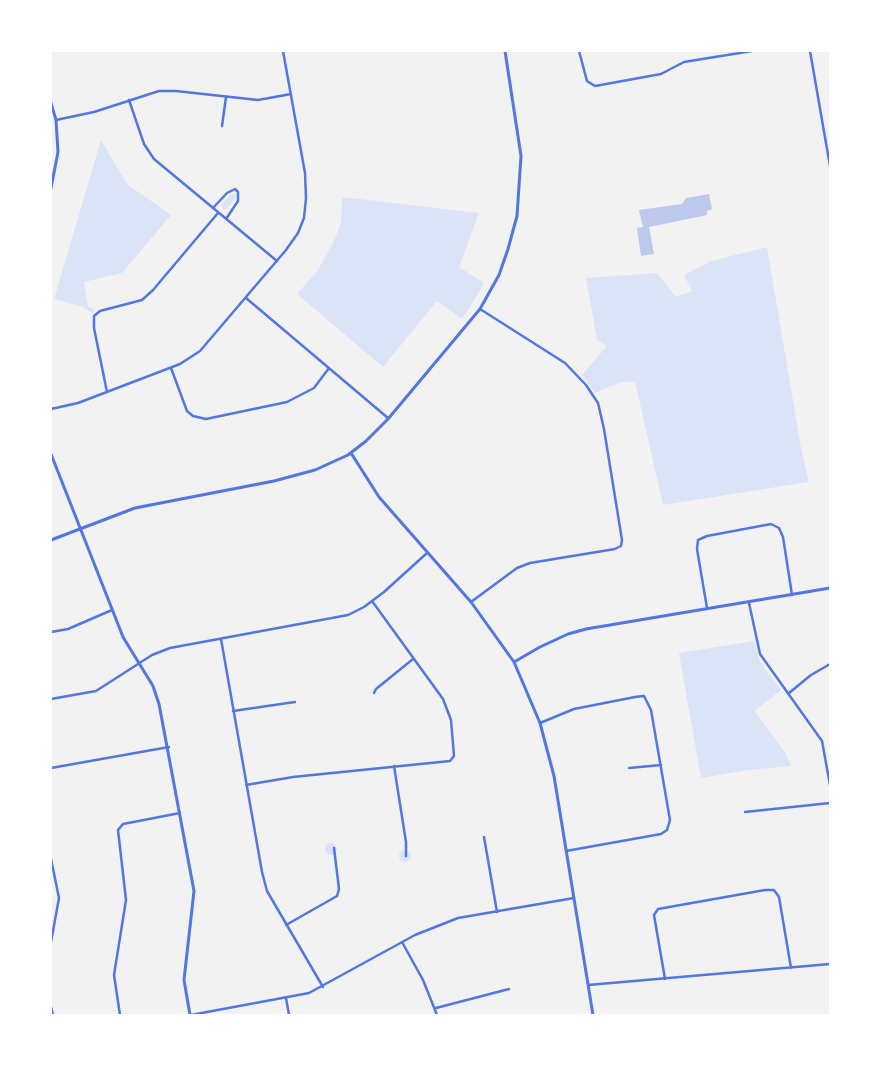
<!DOCTYPE html>
<html>
<head>
<meta charset="utf-8">
<style>
	body { margin:0 }
	#map { position:relative; width:881px; height:1066px; overflow:hidden; background:#f2f2f2; font-family:Lato,sans-serif }
	canvas { display:block }
	.frame { position:absolute; inset:0; border:52px solid #fff; pointer-events:none }
</style>
</head>
<body>
<div id="map">
<canvas width="881" height="1066"></canvas>
<div class="frame"></div>
</div>
<script>
const ctx = document.querySelector('canvas').getContext('2d');
ctx.lineJoin = 'round';
function fillPath(path, color) { ctx.fillStyle = color; ctx.fill(path, 'evenodd'); }
const toPath = rows => new Path2D(rows.map(r => 'M' + r).join(''));
function trace(path, color, width, dash) { ctx.strokeStyle = color; ctx.lineWidth = width; ctx.lineCap = dash ? 'butt' : 'round'; ctx.setLineDash(dash || []); ctx.stroke(path); }
fillPath(toPath([
	[101,140,127,184,171,215,122,273,84,282,88,307,94,309,93,313,83,307,54,299],
	[231,194,236,194,235,199,227,209,222,209,221,205],
	[342,197,479,213,459,267,484,283,470,307,462,319,437,301,383,367,297,294,318,270,334,241,341,222],
	[767,247,801,448,809,482,663,505,635,382,621,382,595,393,582,375,607,346,597,340,586,278,657,273,676,297,692,291,684,275,711,261],
	[754,641,760,662,781,690,755,711,786,754,791,766,749,770,701,778,679,653],
	'325 849a6 6 0 1 1 12 0a6 6 0 1 1-12 0Z',
	'399 856a6 6 0 1 1 12 0a6 6 0 1 1-12 0Z'
]), '#dbe4f7');
fillPath(toPath([
	[709,194,712,209,707,211,707,215,649,227,654,254,641,256,637,228,643,227,639,210,682,204,686,198]
]), '#bdc9ec');
trace(toPath([
	[579,51,587,81,595,86,661,74,684,62,752,51],
	[810,51,830,166],
	[129,100,144,144,154,159,277,261],
	[56,120,94,112,159,91,176,91,258,100,291,94],
	[222,126,226,97],
	[213,208,227,193,235,189,238,192,238,201,226,219],
	[246,298,388,418],
	[171,368,187,411,193,416,206,419,287,402,314,388,329,368],
	[107,392,94,328,94,316,100,311,142,300,153,290,218,213],
	[51,409,78,403,180,364,200,351,286,250,298,233,304,218,306,198,305,173,283,51],
	[471,602,517,568,530,563,615,549,621,546,622,540,604,429,598,403,586,385,565,363,480,309],
	[749,603,760,654,822,741,830,785],
	[707,608,697,549,698,540,707,536,771,524,779,528,783,537,792,595],
	[51,632,68,629,112,610],
	[221,639,262,872,267,891,323,987],
	[374,693,376,689,413,659],
	[789,693,811,675,830,664],
	[51,699,96,691,152,655,170,648,348,615,364,607,384,592,427,553],
	[233,711,295,702],
	[540,723,574,709,635,697,644,696,651,710,670,820,667,830,661,834,566,851],
	[394,766,406,842,406,856],
	[51,768,169,747],
	[629,768,661,765],
	[246,785,293,777,450,761,454,756,451,720,443,699,372,601],
	[745,812,830,803],
	[484,837,497,912],
	[51,859,59,898,51,942],
	[286,925,337,896,339,889,334,848],
	[402,942,423,980,437,1015],
	[665,979,654,915,658,909,765,890,774,890,779,897,791,968],
	[588,985,830,964],
	[286,998,289,1015],
	[51,1007,53,1015],
	[436,1008,509,989],
	[120,1015,114,975,126,900,118,830,123,824,180,813],
	[191,1015,309,993,415,935,458,918,574,898]
]), '#5277de', 2.5);
trace(toPath([
	[51,103,56,120,58,152,51,188],
	[351,453,379,497,471,602,514,662,540,723,554,776,593,1015],
	[51,454,123,637,153,686,159,704,194,891,184,980,190,1015],
	[51,540,135,508,274,481,315,470,348,455,366,441,388,419,480,309,499,275,508,249,517,216,521,156,505,51],
	[514,662,540,647,568,634,586,629,830,588]
]), '#5277de', 3);
</script>
</body>
</html>
